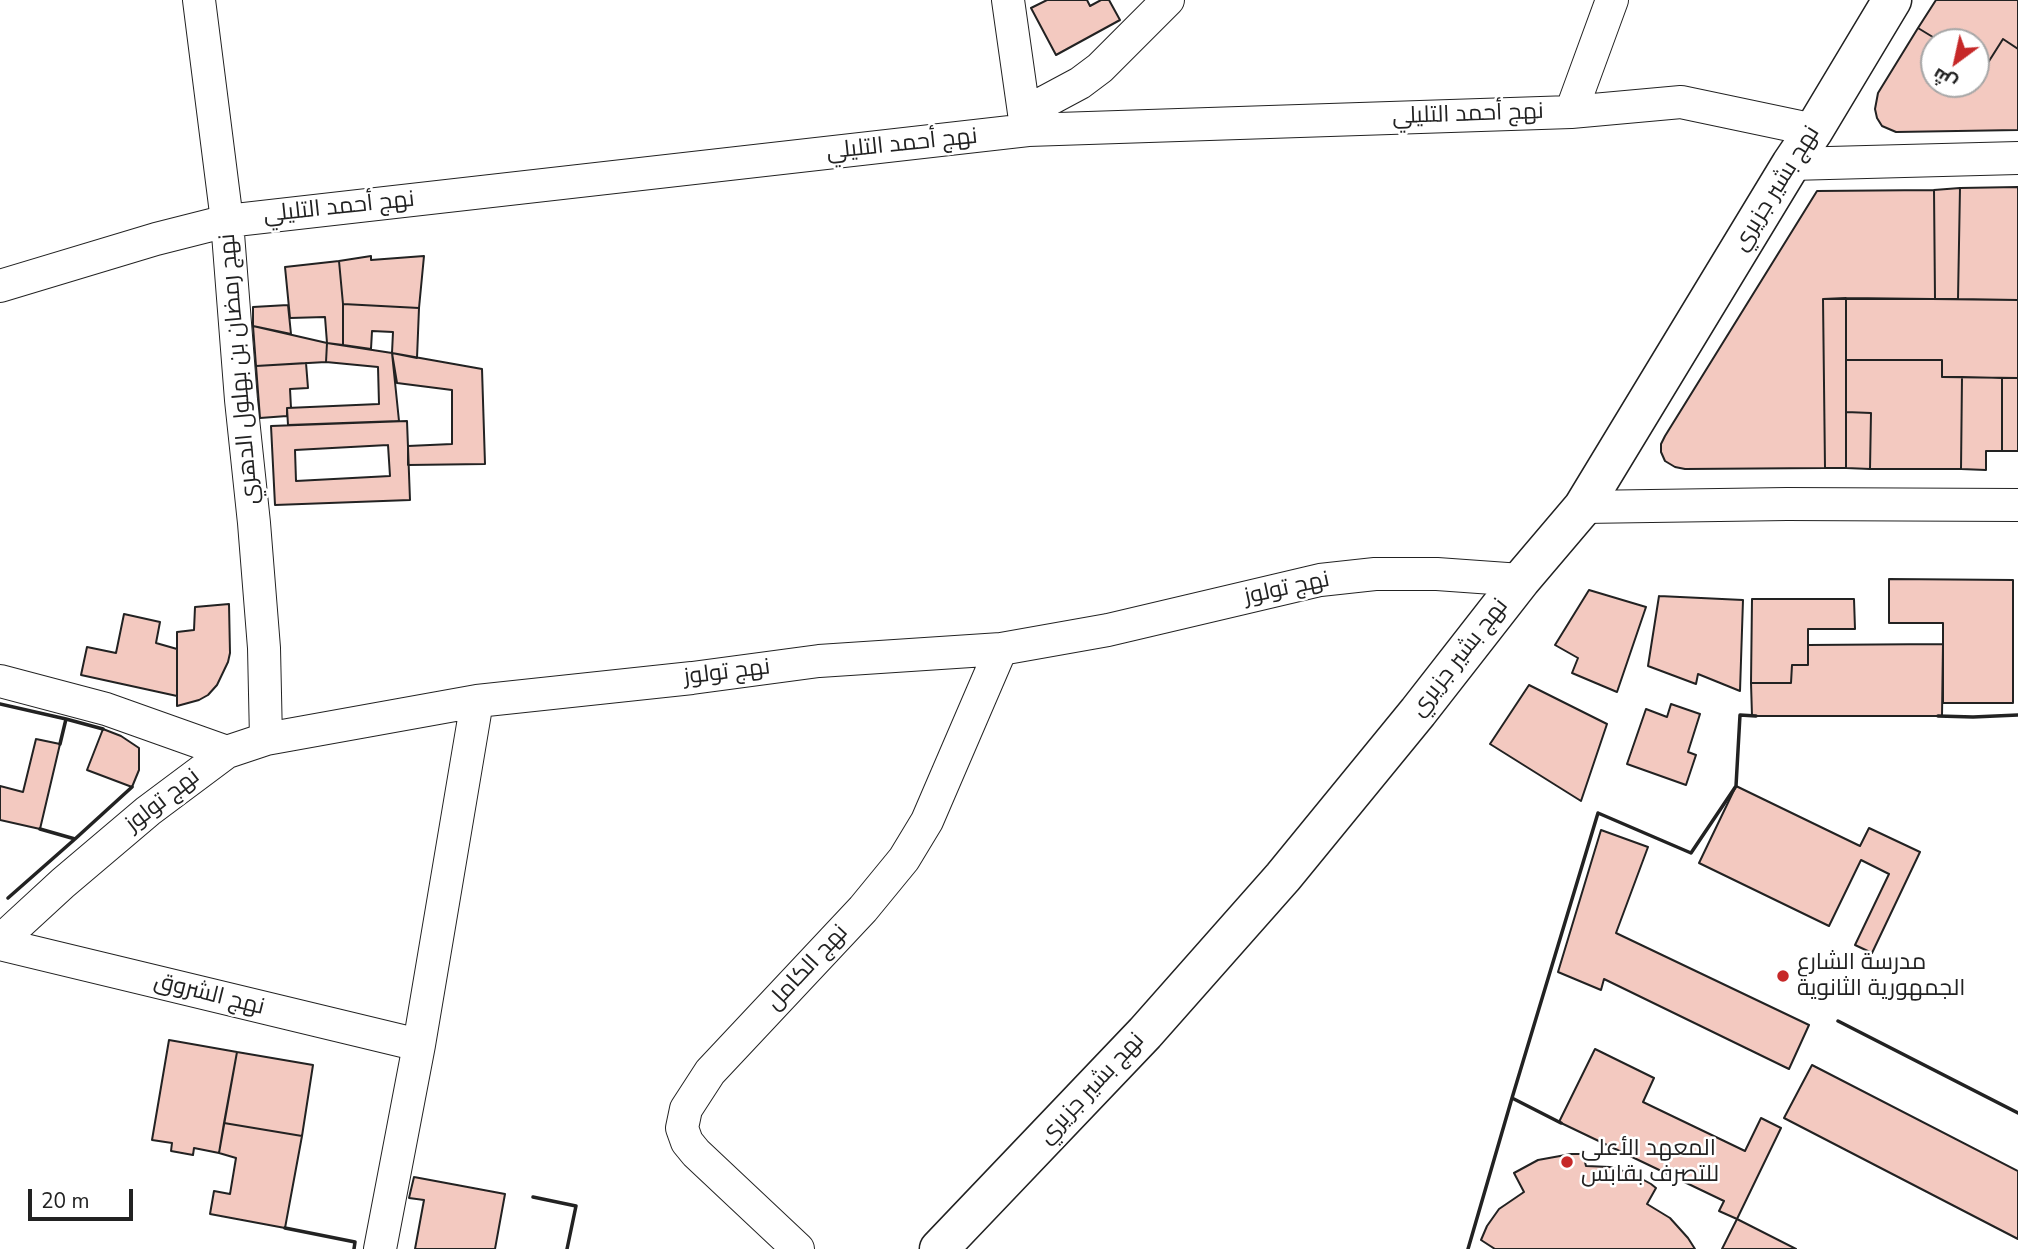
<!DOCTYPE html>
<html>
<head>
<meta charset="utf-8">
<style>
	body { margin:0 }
	#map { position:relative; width:2018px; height:1249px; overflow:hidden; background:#fff; font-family:"Nunito Sans",Cairo,sans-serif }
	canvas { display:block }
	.north { position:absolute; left:1920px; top:28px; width:70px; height:70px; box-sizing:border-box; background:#fff; border:2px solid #a7a7a7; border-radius:50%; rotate:213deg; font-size:19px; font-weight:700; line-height:28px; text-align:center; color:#222 }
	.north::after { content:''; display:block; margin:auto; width:24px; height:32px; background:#c62828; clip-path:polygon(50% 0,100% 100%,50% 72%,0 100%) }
	.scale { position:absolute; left:28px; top:1189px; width:105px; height:32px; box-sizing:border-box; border:4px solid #222; border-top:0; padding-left:9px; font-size:21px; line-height:24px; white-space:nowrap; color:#222; -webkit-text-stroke:5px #fff; paint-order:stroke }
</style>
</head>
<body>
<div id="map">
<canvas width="2018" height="1249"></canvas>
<div class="north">ش</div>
<div class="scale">20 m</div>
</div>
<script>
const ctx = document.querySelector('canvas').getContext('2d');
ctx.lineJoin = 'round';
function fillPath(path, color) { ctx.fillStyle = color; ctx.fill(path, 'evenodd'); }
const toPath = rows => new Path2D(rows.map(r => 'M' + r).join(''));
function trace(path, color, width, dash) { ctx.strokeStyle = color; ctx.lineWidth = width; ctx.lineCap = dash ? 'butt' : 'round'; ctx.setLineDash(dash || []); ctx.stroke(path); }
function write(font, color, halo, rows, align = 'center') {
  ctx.font = font + ' "Nunito Sans",Cairo,sans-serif'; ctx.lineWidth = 5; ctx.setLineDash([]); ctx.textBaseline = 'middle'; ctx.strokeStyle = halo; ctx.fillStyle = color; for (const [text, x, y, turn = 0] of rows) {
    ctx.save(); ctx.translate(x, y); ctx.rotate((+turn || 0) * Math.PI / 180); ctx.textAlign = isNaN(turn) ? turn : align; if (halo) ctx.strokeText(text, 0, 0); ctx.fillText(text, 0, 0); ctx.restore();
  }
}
const building = toPath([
	[1047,0,1087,0,1090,6,1101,0,1109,0,1120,20,1056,55,1031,8,1047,0],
	[1936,0,2018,0,2018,49,2003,39,1984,69,1976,64,1976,42,1941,42,1918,28,1936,0],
	[1918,28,1941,42,1934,42,1934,84,1976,84,1976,64,1984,69,2003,39,2018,49,2018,130,1896,132,1882,126,1877,118,1875,109,1878,93,1918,28],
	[2018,187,2018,300,1958,299,1960,188,2018,187],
	[1960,188,1958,299,1935,299,1934,190,1960,188],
	[1934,190,1935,299,1823,299,1825,468,1685,469,1675,467,1665,461,1661,452,1661,444,1665,436,1817,191,1934,190],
	[371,256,371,260,424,256,419,308,343,304,339,261,371,256],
	[339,261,343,304,343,345,327,343,325,317,290,318,285,267,339,261],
	[1846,298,2018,300,2018,378,1942,377,1942,360,1846,360,1846,298],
	[1846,298,1846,468,1825,468,1823,299,1846,298],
	[343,304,419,308,417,358,392,353,393,332,372,331,371,349,343,345,343,304],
	[288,305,291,334,253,326,253,307,288,305],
	[253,326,327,343,326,362,256,366,253,326],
	[327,343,392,353,399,421,288,425,287,408,379,404,378,367,326,362,327,343],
	[392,353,482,369,485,464,408,465,408,446,452,444,452,390,397,383,392,353],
	[1846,360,1942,360,1942,377,1962,377,1961,469,1870,469,1871,413,1846,412,1846,360],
	[306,363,308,388,290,389,291,408,287,408,287,416,260,418,256,366,306,363],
	[1962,377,2002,378,2002,451,1986,451,1986,470,1961,469,1962,377],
	[2002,378,2018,378,2018,451,2002,451,2002,378],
	[1846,412,1871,413,1870,469,1846,468,1846,412],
	[407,421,410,500,275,505,271,426,407,421],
	[388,445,390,476,296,481,295,450,388,445],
	[1889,579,2013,580,2013,703,1943,703,1943,623,1889,623,1889,579],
	[1589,590,1646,607,1617,692,1572,673,1578,658,1555,645,1589,590],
	[1659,596,1743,600,1740,691,1698,674,1696,684,1648,666,1659,596],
	[1752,599,1854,599,1855,629,1808,629,1808,665,1792,665,1791,683,1751,683,1752,599],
	[229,604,230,653,228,662,217,685,208,695,199,700,177,706,177,632,194,630,195,607,229,604],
	[124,614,160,622,156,643,177,649,177,696,81,675,87,647,116,653,124,614],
	[1943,644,1942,716,1752,716,1751,683,1791,683,1792,665,1808,665,1808,645,1943,644],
	[1529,685,1607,724,1581,801,1490,744,1529,685],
	[1671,704,1700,714,1688,752,1696,755,1686,785,1627,764,1646,709,1667,717,1671,704],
	[103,729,121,736,139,748,139,770,132,787,87,770,103,729],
	[36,739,60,744,40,829,0,820,0,786,23,792,36,739],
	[1736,786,1860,846,1869,828,1920,852,1872,953,1855,945,1889,874,1861,860,1829,926,1699,863,1736,786],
	[1601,830,1648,847,1616,933,1809,1025,1789,1069,1604,979,1601,990,1558,972,1601,830],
	[169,1040,237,1052,219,1153,194,1148,193,1155,171,1151,172,1143,152,1140,169,1040],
	[1595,1049,1654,1078,1643,1102,1745,1151,1761,1118,1781,1128,1737,1219,1719,1211,1724,1201,1559,1122,1595,1049],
	[237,1052,313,1065,302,1136,224,1123,237,1052],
	[1812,1065,2018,1171,2018,1239,1784,1118,1812,1065],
	[224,1123,302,1136,285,1228,210,1214,214,1191,230,1194,236,1158,219,1153,224,1123],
	[1571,1154,1583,1154,1586,1166,1610,1167,1633,1174,1651,1184,1656,1188,1647,1204,1670,1218,1688,1238,1695,1249,1495,1249,1481,1240,1487,1226,1499,1209,1524,1192,1514,1173,1538,1160,1571,1154],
	[414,1177,505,1194,495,1249,415,1249,424,1200,409,1198,414,1177],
	[1737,1219,1796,1249,1722,1249,1737,1219]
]);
fillPath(building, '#f3c9c0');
trace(building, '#222', 2);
const minor = toPath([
	[199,0,227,221,241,400,254,523,264,648,266,739],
	[1008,0,1024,113,1028,130],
	[1571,112,1612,0],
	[1024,113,1080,83,1100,68,1168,0],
	[1791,164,2018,158],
	[0,286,156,239,227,221,1028,130,1571,112,1681,102,1814,130],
	[1583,507,1787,504,2018,505],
	[0,681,106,709,227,752],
	[0,941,63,883,148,811,227,752,266,739,477,701,692,678,819,661,1001,649,1108,630,1320,580,1375,574,1437,574,1521,580],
	[0,944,419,1045],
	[380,1249,419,1045,477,701],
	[798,1249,696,1153,687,1142,682,1128,686,1109,710,1072,863,909,904,859,927,821,1001,649]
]);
const tertiary = toPath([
	[939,1249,1145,1033,1283,877,1418,712,1521,580,1583,507,1791,164,1814,130,1892,0]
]);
trace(minor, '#222', 34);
trace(tertiary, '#222', 41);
trace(minor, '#fff', 32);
trace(tertiary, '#fff', 38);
trace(toPath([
	[0,704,66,719,60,744],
	[1938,716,1973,717,2018,715],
	[66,719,103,729],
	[40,829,75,839,132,787],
	[8,898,75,839],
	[1838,1021,2018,1113],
	[1561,1123,1512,1098,1598,813,1691,853,1736,786,1740,715,1756,716],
	[533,1197,576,1206,567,1249],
	[285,1228,355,1242,354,1249],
	[1468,1249,1512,1098]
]), '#222', 3.5);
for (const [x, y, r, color] of [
	[1783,976,7,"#c62828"],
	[1567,1162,7,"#c62828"]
]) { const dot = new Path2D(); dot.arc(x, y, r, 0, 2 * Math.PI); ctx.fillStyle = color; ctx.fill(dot); trace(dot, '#fff', 2.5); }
write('23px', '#222', '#fff', [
	["نهج أحمد التليلي",1468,115,-2],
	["نهج أحمد التليلي",902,145,-6],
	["نهج بشير جزيري",1777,189,-58],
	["نهج أحمد التليلي",339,208,-6],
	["نهج رمضان بن بهلول الدهري",240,369,-95],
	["نهج تولوز",1287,589,-12],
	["نهج بشير جزيري",1460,658,-52],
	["نهج تولوز",727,673,-7],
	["نهج تولوز",163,801,-38],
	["نهج الكامل",808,968,-47],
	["نهج الشروق",209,995,14],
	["نهج بشير جزيري",1092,1089,-47]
]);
write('23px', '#222', '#fff', [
	["مدرسة الشارع",1797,963],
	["الجمهورية الثانوية",1797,989],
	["المعهد الأعلى",1581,1149],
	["للتصرف بقابس",1581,1175]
], 'left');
</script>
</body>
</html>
